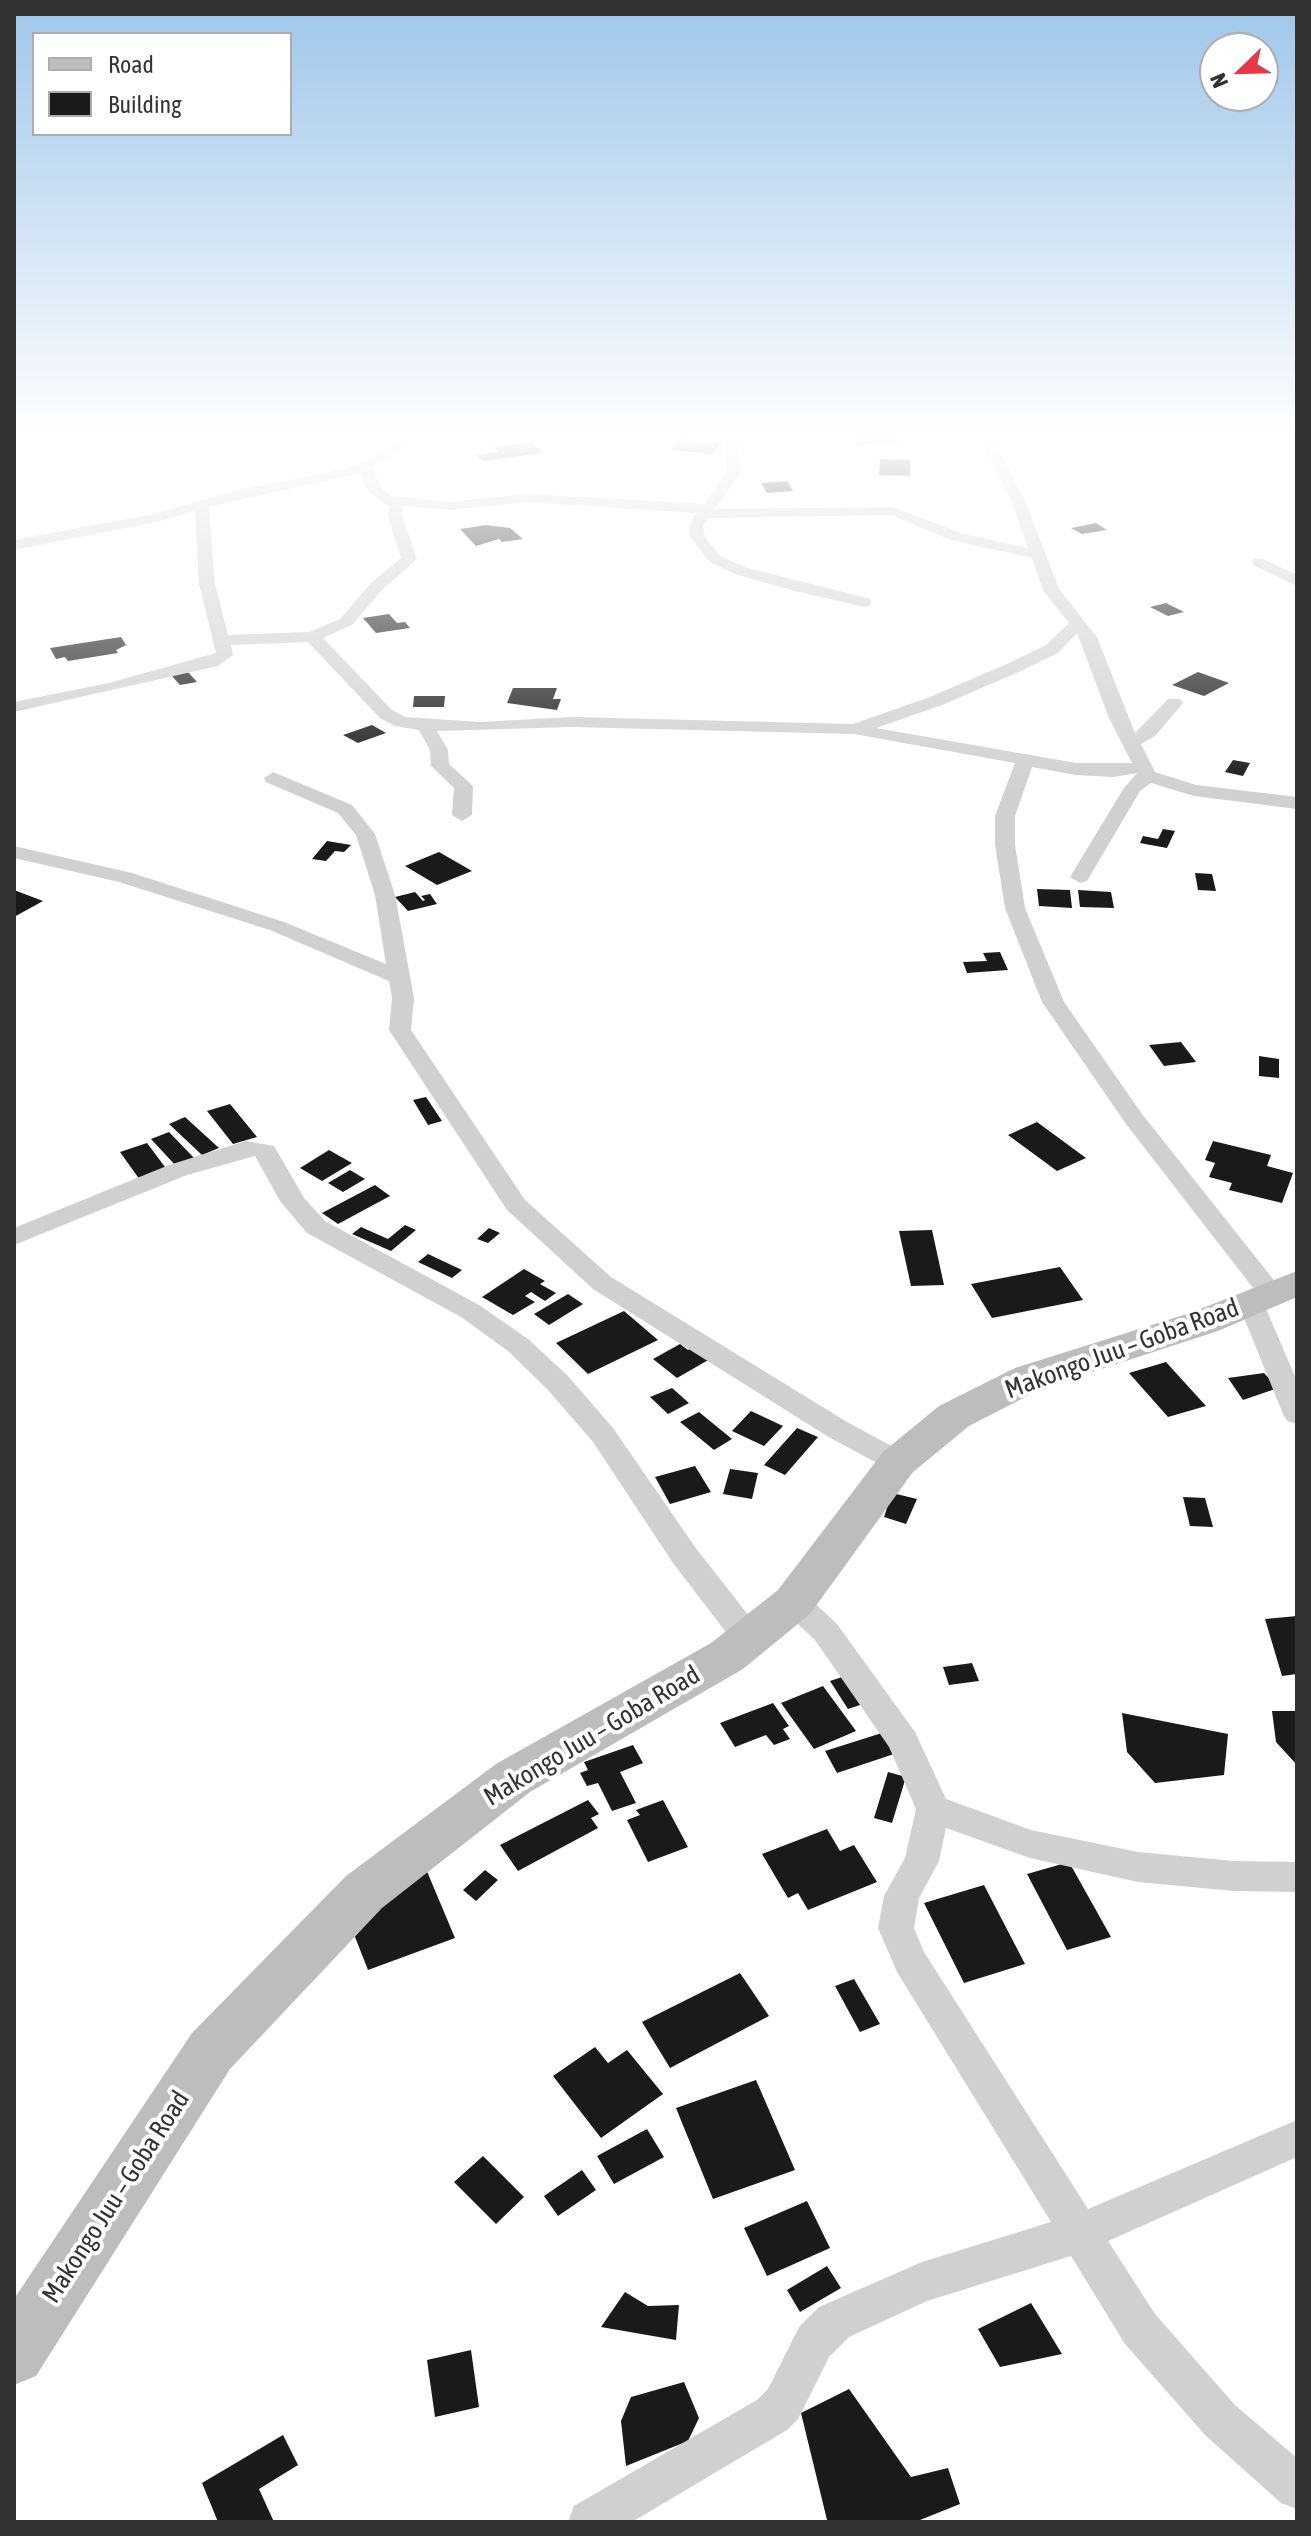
<!DOCTYPE html>
<html>
<head>
<meta charset="utf-8">
<style>
	body { margin:0 }
	#map { position:relative; width:1311px; height:2536px; overflow:hidden; background:#fff; font-family:"Asap Condensed",sans-serif }
	canvas { display:block }
	.frame { position:absolute; inset:0; border:16px solid #333; pointer-events:none }
	.legend { position:absolute; left:32px; top:32px; width:260px; height:104px; box-sizing:border-box; background:#fff; border:2px solid #adadad; margin:0; padding:10px 14px; list-style:none; font-size:24px; color:#333 }
	.legend li { display:flex; align-items:center; gap:16px; height:40px }
	.legend b { width:40px; border:2px solid #adadad }
	.north { position:absolute; left:1199px; top:32px; width:80px; height:80px; box-sizing:border-box; background:#fff; border:2px solid #adadad; border-radius:50%; rotate:247deg; font-size:22px; font-weight:700; line-height:32px; text-align:center; color:#333 }
	.north::after { content:''; display:block; margin:auto; width:28px; height:36px; background:#e63946; clip-path:polygon(50% 0,100% 100%,50% 72%,0 100%) }
</style>
</head>
<body>
<div id="map">
<canvas width="1311" height="2536"></canvas>
<div class="frame"></div>
<ul class="legend">
<li><b style="height:10px;background:#bdbdbd"></b>Road</li>
<li><b style="height:22px;background:#1a1a1a"></b>Building</li>
</ul>
<div class="north">N</div>
</div>
<script>
const ctx = document.querySelector('canvas').getContext('2d');
ctx.lineJoin = 'round';
function fillPath(path, color) { ctx.fillStyle = color; ctx.fill(path, 'evenodd'); }
const toPath = rows => new Path2D(rows.map(r => 'M' + r).join(''));
function write(font, color, halo, rows, align = 'center') {
  ctx.font = font + ' "Asap Condensed",sans-serif'; ctx.lineWidth = 8; ctx.setLineDash([]); ctx.textBaseline = 'middle'; ctx.strokeStyle = halo; ctx.fillStyle = color; for (const [text, x, y, turn = 0] of rows) {
    ctx.save(); ctx.translate(x, y); ctx.rotate((+turn || 0) * Math.PI / 180); ctx.textAlign = isNaN(turn) ? turn : align; if (halo) ctx.strokeText(text, 0, 0); ctx.fillText(text, 0, 0); ctx.restore();
  }
}
fillPath(toPath([
	[681,439,686,439,722,442,712,454,672,450],
	[855,439,899,439,902,442,861,445],
	[531,442,543,453,483,461,477,455,499,452,493,447],
	[880,459,910,460,910,476,879,475],
	[787,481,793,491,767,493,761,483],
	[1096,523,1107,530,1082,534,1071,528],
	[486,525,510,528,523,539,502,542,499,539,476,546,460,529],
	[1166,603,1184,612,1168,616,1150,607],
	[389,614,397,623,405,622,410,628,376,633,363,618],
	[121,637,126,645,116,650,118,653,68,661,65,657,56,659,50,648],
	[188,672,197,682,180,685,171,675],
	[1198,672,1229,683,1204,696,1172,685],
	[513,688,557,688,553,699,561,699,557,710,507,703],
	[414,696,445,696,444,707,413,707],
	[372,725,386,733,358,743,343,735],
	[1233,760,1250,763,1243,776,1225,772],
	[1163,829,1175,831,1167,848,1140,843,1143,836,1158,839],
	[327,841,351,845,344,852,335,851,326,861,312,859],
	[439,852,472,871,437,885,405,866],
	[1195,873,1212,874,1216,891,1198,890],
	[1037,889,1070,890,1072,908,1039,906],
	[14,890,43,901,14,917],
	[1078,890,1111,892,1114,908,1080,907],
	[415,892,423,901,425,900,421,896,430,894,437,904,408,911,395,897],
	[1000,952,1008,970,967,973,963,962,987,961,983,953],
	[1181,1042,1196,1062,1164,1066,1149,1045],
	[1259,1056,1279,1059,1279,1078,1259,1076],
	[426,1097,442,1121,428,1125,413,1100],
	[230,1104,257,1137,233,1144,207,1111],
	[185,1117,219,1148,202,1155,169,1124],
	[1037,1122,1086,1158,1057,1171,1008,1135],
	[169,1132,195,1159,176,1166,151,1139],
	[1213,1141,1271,1155,1267,1166,1293,1173,1282,1203,1229,1190,1232,1183,1209,1177,1215,1163,1205,1160],
	[147,1143,168,1171,140,1180,120,1152],
	[329,1150,352,1163,322,1181,300,1168],
	[350,1170,365,1179,343,1192,328,1183],
	[375,1185,390,1196,338,1224,322,1213],
	[405,1225,416,1230,391,1251,352,1234,361,1227,388,1239],
	[489,1228,500,1233,488,1243,477,1239],
	[932,1230,944,1285,911,1286,899,1231],
	[428,1254,462,1270,452,1278,418,1262],
	[1060,1267,1083,1300,992,1318,971,1284],
	[524,1269,545,1281,540,1284,556,1293,545,1301,531,1292,525,1296,535,1302,513,1315,482,1297],
	[568,1294,583,1304,549,1325,534,1314],
	[624,1311,658,1340,588,1374,556,1343],
	[680,1344,688,1350,694,1346,710,1359,677,1378,653,1359],
	[1166,1362,1206,1406,1168,1417,1129,1373],
	[1264,1373,1278,1388,1243,1400,1228,1378],
	[672,1388,689,1403,668,1414,650,1397],
	[751,1411,783,1426,764,1446,732,1431],
	[699,1412,732,1439,714,1450,680,1422],
	[797,1428,818,1437,785,1475,764,1465],
	[695,1466,711,1492,670,1504,655,1477],
	[730,1469,758,1473,752,1499,723,1494],
	[892,1493,917,1499,906,1524,884,1517],
	[1183,1497,1205,1498,1213,1527,1190,1526],
	[1297,1616,1297,1674,1282,1676,1265,1619],
	[972,1663,979,1681,949,1685,943,1667],
	[851,1674,869,1702,848,1709,830,1681],
	[823,1686,856,1731,814,1749,781,1703],
	[773,1703,789,1726,783,1729,790,1739,774,1745,766,1735,735,1747,720,1723],
	[1272,1711,1297,1711,1297,1765,1276,1742],
	[1122,1713,1228,1734,1224,1775,1155,1783,1127,1752],
	[885,1732,897,1753,837,1773,825,1751],
	[633,1745,643,1763,620,1772,636,1803,612,1811,598,1783,587,1786,580,1773,588,1770,584,1762],
	[888,1772,906,1777,892,1823,874,1818],
	[588,1800,599,1814,591,1818,598,1828,518,1871,500,1845],
	[663,1800,688,1847,648,1862,627,1820,640,1815,636,1810],
	[827,1829,840,1851,854,1845,877,1882,808,1910,798,1893,788,1898,762,1854],
	[1069,1862,1111,1937,1067,1950,1027,1874],
	[426,1869,455,1938,368,1970,346,1914],
	[485,1870,498,1880,476,1901,463,1890],
	[984,1885,1025,1964,964,1983,924,1903],
	[740,1973,769,2016,670,2068,642,2022],
	[854,1979,880,2024,860,2032,835,1986],
	[595,2047,608,2063,627,2050,663,2094,601,2138,553,2076],
	[756,2080,795,2170,713,2199,676,2108],
	[647,2129,664,2157,614,2184,597,2156],
	[483,2156,524,2197,496,2224,454,2182],
	[582,2170,596,2190,558,2216,544,2196],
	[807,2201,830,2248,767,2276,744,2228],
	[827,2266,841,2288,800,2312,787,2290],
	[625,2292,648,2306,679,2305,676,2340,601,2327],
	[1031,2303,1062,2354,1000,2367,978,2329],
	[471,2350,479,2407,435,2417,427,2360],
	[684,2382,699,2418,688,2441,626,2466,621,2421,631,2397],
	[849,2389,911,2477,948,2468,960,2504,915,2522,827,2520,801,2413],
	[283,2435,298,2465,259,2489,274,2522,218,2522,202,2483]
]), '#1a1a1a');
fillPath(toPath([
	[14,439,41,439,14,444,14,439],
	[402,439,422,439,401,448,373,468,380,487,392,496,450,502,527,494,704,504,727,472,724,439,738,439,741,472,715,509,893,507,961,533,1028,548,1011,500,979,439,993,439,1025,500,1059,589,1097,637,1135,733,1168,699,1180,699,1183,703,1156,735,1141,744,1155,772,1196,785,1297,797,1297,809,1194,796,1151,783,1140,791,1087,881,1080,883,1070,877,1124,788,1137,773,1113,777,1076,775,1032,767,1015,816,1015,845,1025,908,1064,1002,1142,1114,1285,1294,1281,1300,1272,1302,1261,1297,1297,1381,1297,1424,1287,1421,1283,1414,1238,1303,1242,1297,1260,1297,1126,1124,1042,1002,1005,908,995,845,995,816,1015,763,854,734,571,727,437,731,448,750,449,764,473,786,472,815,462,821,452,815,454,788,431,766,430,750,419,730,395,726,380,718,308,642,231,645,233,655,218,666,14,712,14,702,109,683,216,653,199,584,195,511,156,522,14,550,14,540,154,514,239,490,335,471,360,464,402,439],
	[360,473,369,492,389,507,388,516,401,558,371,583,340,619,309,632,228,635,215,584,209,507,360,473],
	[527,502,696,513,689,526,690,537,710,562,735,574,791,590,865,607,871,605,871,599,747,568,720,556,705,537,703,526,709,518,891,515,951,540,1032,558,1043,590,1069,623,1046,645,1009,663,930,697,853,724,571,717,480,722,405,717,392,710,323,638,352,625,383,589,417,559,402,516,403,506,450,510,527,502],
	[1077,633,1109,718,1132,763,1076,763,876,728,942,705,1021,671,1058,653,1077,633],
	[1253,559,1263,559,1297,575,1297,586,1253,565,1253,559],
	[273,772,352,805,375,834,395,895,414,998,411,1030,525,1200,611,1277,847,1422,908,1455,912,1462,908,1469,898,1472,888,1469,827,1436,593,1289,507,1210,389,1030,392,998,389,981,270,930,119,882,14,858,14,846,132,873,284,922,386,964,375,895,356,835,338,813,266,782,264,778,273,772],
	[246,1141,274,1146,304,1198,325,1221,479,1305,528,1339,568,1376,613,1428,695,1547,760,1630,765,1639,760,1648,749,1651,738,1648,673,1563,593,1442,548,1390,508,1351,461,1317,307,1233,280,1201,255,1156,187,1175,14,1245,14,1228,169,1165,246,1141],
	[794,1590,805,1594,837,1624,915,1732,946,1799,1031,1830,1138,1852,1234,1861,1297,1862,1297,1892,1234,1891,1138,1882,1030,1858,946,1828,939,1861,919,1898,914,1928,924,1952,1088,2209,1297,2120,1297,2157,1108,2241,1155,2314,1235,2405,1297,2458,1297,2509,1281,2503,1205,2435,1125,2344,1071,2256,927,2301,849,2337,829,2357,798,2419,787,2430,632,2522,568,2522,574,2506,757,2400,768,2389,799,2327,819,2307,922,2262,1051,2222,897,1972,878,1928,884,1896,905,1858,916,1809,889,1747,815,1640,783,1610,779,1602,783,1594,794,1590]
]), '#d0d0d0');
fillPath(toPath([
	[1297,1271,1297,1297,1218,1331,1043,1388,969,1426,913,1472,810,1614,743,1669,530,1792,382,1908,230,2069,36,2376,14,2385,14,2299,192,2033,346,1876,496,1764,711,1643,778,1590,883,1452,939,1406,1015,1368,1190,1313,1297,1271]
]), '#bdbdbd');
const sky = ctx.createLinearGradient(0, 0, 0, 794);
sky.addColorStop(0, '#9ec6ea');
sky.addColorStop(0.55, '#fff');
sky.addColorStop(1, '#ffffff00');
ctx.fillStyle = sky;
ctx.fillRect(0, 0, 1311, 794);
write('26px', '#333', '#fff', [
	["Makongo Juu – Goba Road",1122,1349,-20],
	["Makongo Juu – Goba Road",592,1736,-31],
	["Makongo Juu – Goba Road",116,2197,-57]
]);
</script>
</body>
</html>
